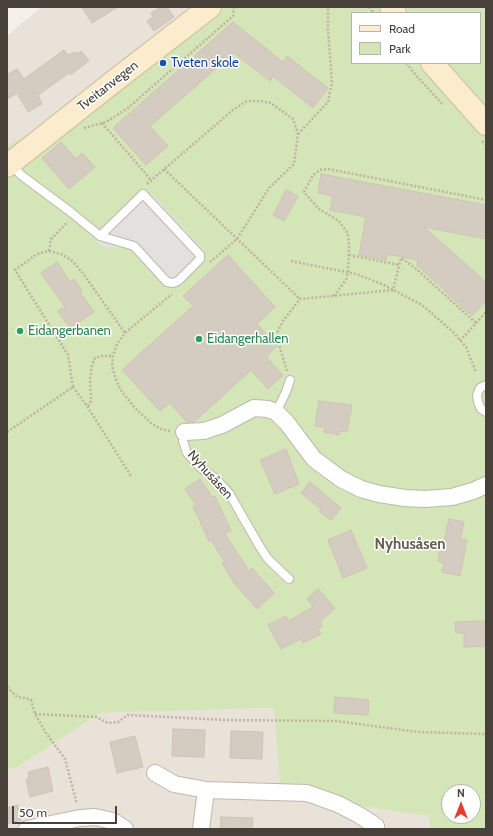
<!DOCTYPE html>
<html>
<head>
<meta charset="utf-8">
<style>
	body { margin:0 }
	#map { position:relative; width:493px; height:836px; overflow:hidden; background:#f4f1eb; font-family:Cabin,sans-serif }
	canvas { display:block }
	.frame { position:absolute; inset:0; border:8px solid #484139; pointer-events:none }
	.legend { position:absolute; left:351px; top:12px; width:130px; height:52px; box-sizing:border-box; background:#fff; border:1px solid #b6b3b0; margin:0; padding:5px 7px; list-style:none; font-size:12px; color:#484139 }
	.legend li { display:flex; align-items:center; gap:8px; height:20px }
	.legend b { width:20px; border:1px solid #b6b3b0 }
	.north { position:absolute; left:441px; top:784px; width:40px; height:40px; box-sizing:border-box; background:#fff; border:1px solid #b6b3b0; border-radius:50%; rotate:0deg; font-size:11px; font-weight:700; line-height:16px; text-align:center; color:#484139 }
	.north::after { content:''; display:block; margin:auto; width:14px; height:18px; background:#e93a2d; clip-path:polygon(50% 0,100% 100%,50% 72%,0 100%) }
	.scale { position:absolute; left:12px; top:806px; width:105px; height:18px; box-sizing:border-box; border:2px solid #484139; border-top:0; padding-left:5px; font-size:12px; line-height:14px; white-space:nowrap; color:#484139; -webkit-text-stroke:3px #fff; paint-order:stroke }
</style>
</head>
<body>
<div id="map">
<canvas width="493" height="836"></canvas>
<div class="frame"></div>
<ul class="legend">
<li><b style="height:5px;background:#fbecce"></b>Road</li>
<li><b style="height:11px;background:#d4e5b7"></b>Park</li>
</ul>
<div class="north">N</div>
<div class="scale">50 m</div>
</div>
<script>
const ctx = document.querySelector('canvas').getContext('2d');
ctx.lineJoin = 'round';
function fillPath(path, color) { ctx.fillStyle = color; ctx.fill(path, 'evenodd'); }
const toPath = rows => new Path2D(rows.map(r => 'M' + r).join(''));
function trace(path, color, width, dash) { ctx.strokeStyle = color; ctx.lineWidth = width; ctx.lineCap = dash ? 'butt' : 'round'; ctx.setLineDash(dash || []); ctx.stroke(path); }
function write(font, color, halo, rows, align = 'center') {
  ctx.font = font + ' Cabin,sans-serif'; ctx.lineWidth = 3; ctx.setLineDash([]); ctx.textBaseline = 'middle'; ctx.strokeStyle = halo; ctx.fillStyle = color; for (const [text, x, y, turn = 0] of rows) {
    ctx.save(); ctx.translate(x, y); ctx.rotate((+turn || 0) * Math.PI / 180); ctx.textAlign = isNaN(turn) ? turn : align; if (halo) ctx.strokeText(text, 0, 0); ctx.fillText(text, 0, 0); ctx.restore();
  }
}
fillPath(toPath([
	[41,7,222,7,182,43,7,146,7,36],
	[275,708,281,795,428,816,431,829,7,829,7,769,16,768,100,713]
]), '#e8e2d9');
fillPath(toPath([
	[222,7,486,7,486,829,431,829,428,816,281,795,274,708,100,713,16,768,7,769,7,146,182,43],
	[352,13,480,13,480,63,352,63],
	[449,792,473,792,473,816,449,816]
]), '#d4e5b7');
fillPath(toPath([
	[151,193,204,250,204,261,178,285,172,287,166,286,157,277,128,246,106,248,97,243]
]), '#e3e1df');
const building = toPath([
	[82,7,118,7,92,23,82,7],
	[160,7,167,7,174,17,154,31,147,21,153,17,151,13,160,7],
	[233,22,283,62,287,56,328,88,313,108,273,76,270,81,234,53,150,126,168,146,146,165,113,128,233,22],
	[64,50,68,55,75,52,76,54,81,51,89,61,70,75,69,73,38,95,42,104,28,112,17,93,7,99,7,75,17,69,24,79,64,50],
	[61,142,76,159,82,153,95,167,69,189,42,158,61,142],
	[321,174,486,205,486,239,424,227,486,282,486,301,472,316,417,265,418,260,387,254,386,260,359,255,366,217,330,210,333,196,318,193,321,174],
	[286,190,298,196,284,221,273,215,286,190],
	[228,255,275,307,257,324,277,346,266,357,283,375,268,389,251,370,194,422,187,422,170,403,160,411,122,370,193,306,183,296,228,255],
	[57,262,70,282,74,279,82,291,80,292,94,312,70,328,58,311,65,307,41,273,57,262],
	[319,401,352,405,347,432,339,431,339,435,324,432,325,427,315,426,319,401],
	[286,449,299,484,275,494,260,460,286,449],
	[200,479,212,497,215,496,231,531,225,534,249,571,252,568,274,593,257,609,235,584,222,563,225,562,211,540,209,541,193,506,196,505,185,489,200,479],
	[310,482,341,508,331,520,319,511,321,509,301,493,310,482],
	[449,519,464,522,460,539,467,540,460,576,442,572,444,563,438,561,441,546,443,546,449,519],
	[351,530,367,568,343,578,328,540,351,530],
	[318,589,335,608,320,622,322,626,318,628,321,634,303,643,301,639,281,649,268,625,286,616,288,621,313,607,307,599,318,589],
	[486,621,486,646,464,647,464,633,456,633,455,622,486,621],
	[335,697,369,700,368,715,334,713,335,697],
	[173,729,205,730,204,757,172,756,173,729],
	[231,731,263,732,262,759,230,758,231,731],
	[135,736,143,767,117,773,110,742,135,736],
	[48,767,53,791,30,797,26,779,29,779,28,772,48,767],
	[18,805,21,820,7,824,7,808,18,805],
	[221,817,253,818,252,829,220,829,221,817]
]);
fillPath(building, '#d5ccc1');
trace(building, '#cfc3b5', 1);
const lane = toPath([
	[11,164,21,175,72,213,100,236,134,246,167,282,173,283,178,281,200,259,200,255,143,194,100,236],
	[486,385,480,388,477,395,478,402,481,409,486,412],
	[276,412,286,392,290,380],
	[184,432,183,441,187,453,201,468,215,478,229,493,260,547,268,559,289,579]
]);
const street = toPath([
	[184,432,204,431,222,425,254,408,268,409,276,412,287,423,314,459,341,479,361,489,379,494,405,498,425,499,452,497,473,491,486,485],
	[155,773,174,784,206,790,307,793,338,804,359,815,376,826],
	[27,829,80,818,95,817,113,821,125,829],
	[201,829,206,790]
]);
const secondary = toPath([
	[391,7,395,13],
	[432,63,486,124],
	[7,166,113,82,210,7]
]);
trace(lane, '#bfb8ae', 10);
trace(street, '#bfb8ae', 18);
trace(secondary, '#d0bf9e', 24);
trace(toPath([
	[369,7,374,13],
	[407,63,413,72,443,105],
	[102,123,151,180],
	[84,128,106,122,128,108,233,16,234,7],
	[298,134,328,102,332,82,328,30,328,7],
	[482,141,486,145],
	[164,169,300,299],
	[147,184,233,110,247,101,260,101,271,103,293,119,298,134,294,164,269,188,237,239,210,262],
	[49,251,51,239,68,222],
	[349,255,399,265],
	[291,261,356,274,382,284,422,305,452,331,466,347,476,372],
	[334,296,346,280,348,272,349,247,348,234,339,221,319,209,304,192,313,175,320,170,328,169,486,200],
	[460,341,486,312],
	[287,371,277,338,278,331,283,321,300,299,393,290,401,258,414,267,476,323],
	[73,387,87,406,131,476],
	[88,406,91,401,90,380,92,365,95,358,102,356,113,356],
	[170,431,161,429,152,424,135,408,122,392,116,380,112,366,113,356,117,344,125,333,172,294],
	[7,432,73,387,68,355,15,270,37,254,49,251,61,254,71,260,82,272,125,333],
	[7,687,17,697,26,698,31,700,35,714,46,733,65,759,77,804],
	[35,714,96,717,108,723,118,722,128,715,225,720,336,721,418,732,486,734]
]), '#c0b2a0', 2.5, [2, 2]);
trace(lane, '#fff', 8);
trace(street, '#fff', 16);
trace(secondary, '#fbecce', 22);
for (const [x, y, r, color] of [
	[163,63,4,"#1a4fb4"],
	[20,331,4,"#2e9e5b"],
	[199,339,4,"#2e9e5b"]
]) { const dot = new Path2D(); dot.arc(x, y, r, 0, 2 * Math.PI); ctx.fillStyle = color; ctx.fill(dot); trace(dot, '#fff', 1.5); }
write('13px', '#164399', '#fff', [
	["Tveten skole",171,63]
], 'left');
write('13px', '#484139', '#fff', [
	["Tveitanvegen",108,86,-38],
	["Nyhusåsen",210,475,48]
]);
write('13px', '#27864d', '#fff', [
	["Eidangerbanen",28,331],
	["Eidangerhallen",207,339]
], 'left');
write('bold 15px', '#6a5e51', '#fff', [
	["Nyhusåsen",410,545]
]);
</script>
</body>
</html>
